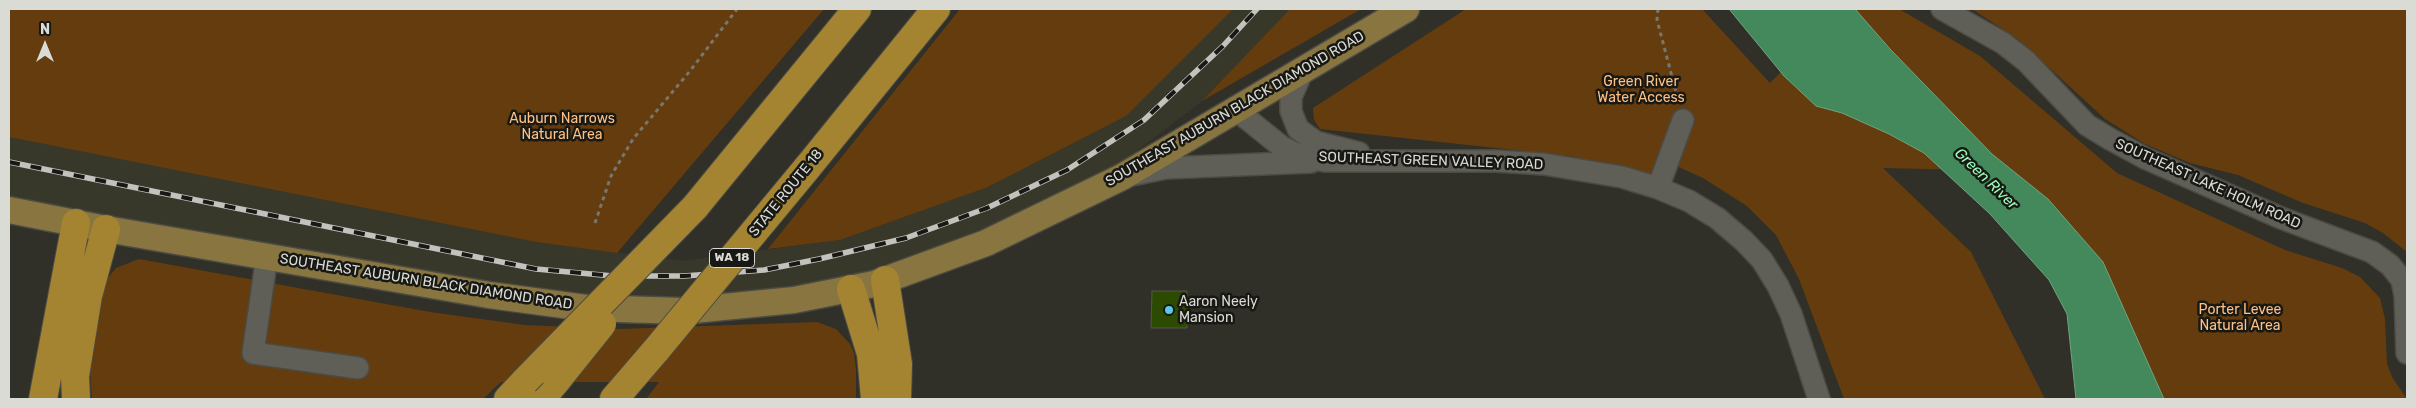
<!DOCTYPE html>
<html>
<head>
<meta charset="utf-8">
<style>
	body { margin:0 }
	#map { position:relative; width:2416px; height:408px; overflow:hidden; background:#303028; font-family:Rubik,sans-serif }
	canvas { display:block }
	.frame { position:absolute; inset:0; border:10px solid #dbdbd6; pointer-events:none }
	.north { position:absolute; left:20px; top:20px; width:50px; height:50px; -webkit-text-stroke:4px #181814; paint-order:stroke; rotate:0deg; font-size:14px; font-weight:700; line-height:20px; text-align:center; color:#dbdbd6 }
	.north::after { content:''; display:block; margin:auto; width:18px; height:22px; background:#dbdbd6; clip-path:polygon(50% 0,100% 100%,50% 72%,0 100%) }
</style>
</head>
<body>
<div id="map">
<canvas width="2416" height="408"></canvas>
<div class="frame"></div>
<div class="north">N</div>
</div>
<script>
const ctx = document.querySelector('canvas').getContext('2d');
ctx.lineJoin = 'round';
function fillPath(path, color) { ctx.fillStyle = color; ctx.fill(path, 'evenodd'); }
const toPath = rows => new Path2D(rows.map(r => 'M' + r).join(''));
function trace(path, color, width, dash) { ctx.strokeStyle = color; ctx.lineWidth = width; ctx.lineCap = dash ? 'butt' : 'round'; ctx.setLineDash(dash || []); ctx.stroke(path); }
function write(font, color, halo, rows, align = 'center') {
  ctx.font = font + ' Rubik,sans-serif'; ctx.lineWidth = 5; ctx.setLineDash([]); ctx.textBaseline = 'middle'; ctx.strokeStyle = halo; ctx.fillStyle = color; for (const [text, x, y, turn = 0] of rows) {
    ctx.save(); ctx.translate(x, y); ctx.rotate((+turn || 0) * Math.PI / 180); ctx.textAlign = isNaN(turn) ? turn : align; if (halo) ctx.strokeText(text, 0, 0); ctx.fillText(text, 0, 0); ctx.restore();
  }
}
fillPath(toPath([
	[1233,9,1290,9,1202,101,1070,202,885,280,686,314,9,209,9,137,536,242,683,261,840,240,988,187,1126,116]
]), '#38382a');
fillPath(toPath([
	[9,9,824,9,617,253,536,242,9,137],
	[960,9,1233,9,1126,116,988,187,840,240,768,249],
	[1290,9,1361,9,1202,101],
	[1466,9,1702,9,1770,83,1844,9,1899,9,1980,56,2117,173,2285,250,2342,268,2360,277,2380,298,2385,319,2387,364,2392,377,2407,399,2164,399,2162,394,2013,171,1883,168,1971,252,2045,399,1844,399,1799,279,1776,235,1747,206,1703,178,1674,165,1660,178,1570,156,1320,129,1314,120,1313,108],
	[1972,9,2407,9,2407,252,2383,233,2365,223,2303,203,2238,175,2190,163,2145,144,2105,119,2019,40],
	[139,259,430,312,525,325,620,329,817,322,836,329,850,344,854,353,856,370,856,399,646,399,659,382,501,382,483,399,92,399,90,369,105,282,116,268]
]), '#653c0d');
const water = toPath([
	[1729,9,1855,9,1891,50,1992,154,2048,199,2103,262,2164,399,2076,399,2067,314,2049,280,1990,214,1924,153,1889,134,1842,113,1816,106,1784,76,1729,9]
]);
fillPath(water, '#44895b');
trace(water, '#71a280', 1);
const building = toPath([
	[1152,291,1187,291,1187,328,1151,328,1152,291]
]);
fillPath(building, '#2c4a00');
trace(building, '#53574f', 1);
const minor = toPath([
	[1942,9,2003,43,2026,61,2087,125,2110,139,2145,158,2281,218,2372,252,2390,265,2402,280,2405,296,2407,353],
	[1303,70,1291,97,1291,111,1298,129,1316,142,1359,153],
	[1236,110,1282,147,1301,156,1325,161,1496,161,1544,164,1622,177,1658,188,1689,201,1717,218,1744,241,1762,260,1778,286,1791,314,1819,399],
	[1132,175,1166,168,1311,162],
	[1658,188,1683,120],
	[267,256,253,353,358,368]
]);
const major = toPath([
	[9,210,106,229,489,295,586,308,683,311,794,300,874,284,986,243,1122,177,1406,9]
]);
const highway = toPath([
	[807,168,936,9],
	[695,207,857,9],
	[885,280,898,364,897,399],
	[851,289,871,354,875,399],
	[43,399,76,223],
	[76,399,75,376,88,296,106,229],
	[508,399,525,381],
	[541,399,557,380],
	[614,399,657,349]
]);
trace(minor, '#4b4b44', 24);
trace(major, '#4b4b44', 29);
trace(highway, '#4b4b44', 30);
trace(toPath([
	[1658,9,1657,20,1679,103],
	[595,223,611,176,633,139,690,71,737,9]
]), '#777770', 3, [4, 4]);
trace(minor, '#5f5f57', 21);
trace(major, '#897540', 26);
trace(highway, '#a58431', 28);
const rail = toPath([
	[9,162,536,269,613,276,684,276,764,270,819,259,906,238,987,208,1067,170,1144,120,1223,46,1257,9]
]);
trace(rail, '#c3c3be', 5.5);
trace(rail, '#181814', 4, [11]);
const highwayBridge = toPath([
	[657,349,807,168],
	[557,380,602,324],
	[525,381,695,207]
]);
trace(highwayBridge, '#4b4b44', 30, []);
trace(highwayBridge, '#a58431', 28);
for (const [x, y, r, color] of [
	[1169,310,5,"#5bc8e6"]
]) { const dot = new Path2D(); dot.arc(x, y, r, 0, 2 * Math.PI); ctx.fillStyle = color; ctx.fill(dot); trace(dot, '#181814', 2); }
for (const [x, y, w] of [
	[732,258,45]
]) { const box = new Path2D(); box.roundRect(x - w / 2, y - 9.5, w, 19, 4); ctx.fillStyle = '#181814'; ctx.fill(box); trace(box, '#dbdbd6', 1); }
write('bold 12px', '#dbdbd6', null, [
	["WA 18",732,258]
]);
write('14px', '#ffc084', '#181814', [
	["Green River",1641,82],
	["Water Access",1641,98],
	["Auburn Narrows",562,119],
	["Natural Area",562,135],
	["Porter Levee",2240,310],
	["Natural Area",2240,326]
]);
write('14px', '#dbdbd6', '#181814', [
	["SOUTHEAST AUBURN BLACK DIAMOND ROAD",1235,109,-30],
	["SOUTHEAST GREEN VALLEY ROAD",1431,161,2],
	["SOUTHEAST LAKE HOLM ROAD",2208,184,24],
	["STATE ROUTE 18",786,193,-51],
	["SOUTHEAST AUBURN BLACK DIAMOND ROAD",426,282,9]
]);
write('14px', '#dbdbd6', '#181814', [
	["Aaron Neely",1179,302],
	["Mansion",1179,318]
], 'left');
write('italic 15px', '#9bfcb8', '#181814', [
	["Green River",1986,179,44]
]);
</script>
</body>
</html>
